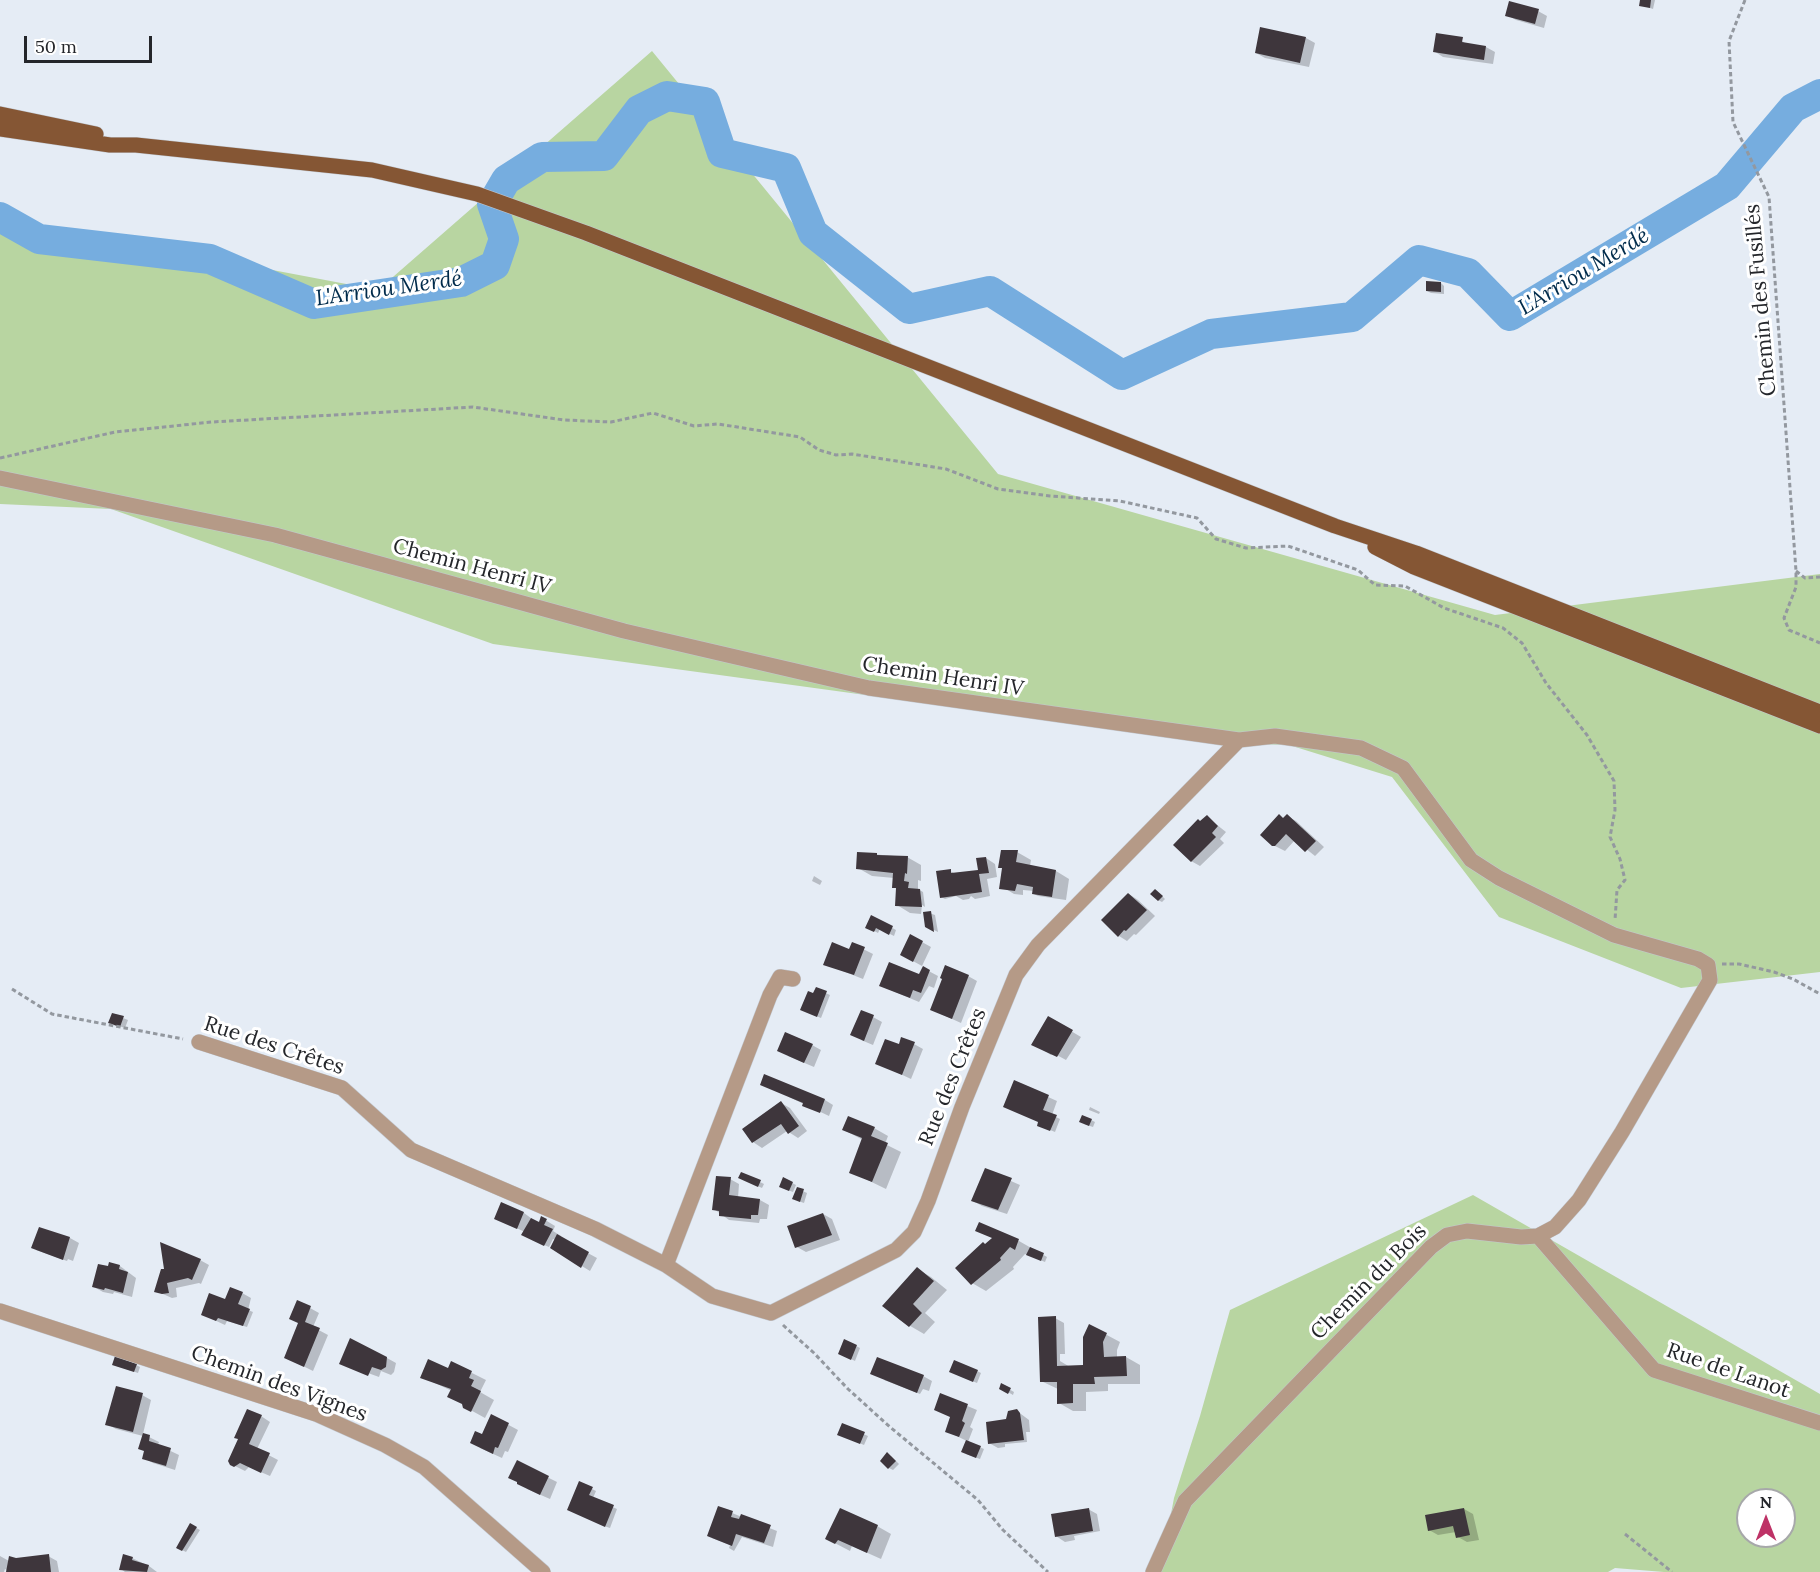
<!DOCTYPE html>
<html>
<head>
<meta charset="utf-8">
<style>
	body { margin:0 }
	#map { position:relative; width:1820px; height:1572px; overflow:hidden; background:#e5ecf5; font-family:Lora,serif }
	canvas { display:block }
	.north { position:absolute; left:1736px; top:1488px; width:60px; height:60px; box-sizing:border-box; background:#fff; border:2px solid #a7a8aa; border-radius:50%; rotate:0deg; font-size:16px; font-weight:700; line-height:24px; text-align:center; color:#24262a }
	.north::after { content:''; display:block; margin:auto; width:21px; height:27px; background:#be3266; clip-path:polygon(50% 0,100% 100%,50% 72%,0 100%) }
	.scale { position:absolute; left:24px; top:36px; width:128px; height:27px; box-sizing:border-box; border:3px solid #24262a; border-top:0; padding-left:8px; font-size:18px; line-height:21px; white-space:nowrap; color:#24262a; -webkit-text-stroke:4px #fff; paint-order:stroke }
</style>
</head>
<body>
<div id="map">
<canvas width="1820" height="1572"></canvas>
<div class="north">N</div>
<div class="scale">50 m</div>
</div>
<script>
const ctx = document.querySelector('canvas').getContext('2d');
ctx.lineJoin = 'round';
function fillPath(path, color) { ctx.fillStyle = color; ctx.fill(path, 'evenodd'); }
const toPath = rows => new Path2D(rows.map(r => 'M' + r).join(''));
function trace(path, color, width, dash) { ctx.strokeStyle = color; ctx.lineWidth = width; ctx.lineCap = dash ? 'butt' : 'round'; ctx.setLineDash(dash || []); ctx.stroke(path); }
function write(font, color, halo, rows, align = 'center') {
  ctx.font = font + ' Lora,serif'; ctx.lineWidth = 6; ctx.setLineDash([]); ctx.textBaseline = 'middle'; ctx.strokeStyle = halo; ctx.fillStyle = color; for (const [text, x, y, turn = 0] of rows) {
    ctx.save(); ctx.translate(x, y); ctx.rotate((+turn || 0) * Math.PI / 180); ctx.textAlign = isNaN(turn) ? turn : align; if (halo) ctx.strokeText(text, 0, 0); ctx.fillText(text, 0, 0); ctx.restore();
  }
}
fillPath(toPath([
	[652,51,998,474,1495,615,1820,574,1820,972,1681,988,1499,917,1392,777,1289,745,1216,743,493,644,111,509,0,504,0,225,77,233,378,290],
	[1473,1195,1820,1394,1820,1572,1664,1572,1615,1568,1608,1572,1160,1572,1174,1498,1200,1416,1230,1310],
	[1748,1500,1784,1500,1784,1536,1748,1536]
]), '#b8d5a1');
fillPath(toPath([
	[1642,0,1655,0,1653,9,1641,5],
	[1538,11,1547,16,1544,28,1516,20,1507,15],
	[1457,37,1466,44,1486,47,1495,52,1493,64,1443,57,1434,51],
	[1306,38,1315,43,1309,67,1265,58,1256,53],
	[1441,283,1444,286,1444,294,1431,293,1427,291],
	[1287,816,1296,821,1324,847,1315,856,1295,840,1285,851,1273,845],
	[1207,817,1226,832,1220,839,1224,843,1200,866,1191,861,1201,823],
	[1017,852,1031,860,1030,866,1056,871,1069,879,1066,900,1038,896,1034,894,1034,891,1023,890,1023,895,1014,894,1001,886,1003,869,1000,867],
	[858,853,907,857,921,865,921,881,918,880,918,889,923,892,925,907,922,905,921,914,910,913,897,905,897,889,894,887,894,878,872,876,858,868],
	[986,858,995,864,997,877,987,879,990,896,975,899,971,896,969,899,963,900,956,896,945,899,941,897,950,871,956,874,979,871],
	[814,876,822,881,820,885,812,881],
	[1159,893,1165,899,1162,902,1158,900],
	[1129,894,1138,900,1155,916,1136,935,1134,934,1127,941,1119,936],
	[929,913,935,915,938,932,926,926],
	[872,917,896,930,894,936,880,929,878,933,867,927],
	[911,936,931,947,922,966,911,960],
	[853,944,873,954,863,979,825,964,850,951],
	[923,968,938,976,934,988,929,986,919,1002,881,986,920,976],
	[968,976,977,981,961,1023,941,1014,944,979],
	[817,989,830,995,821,1018,806,1012],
	[113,1014,128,1020,125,1028,113,1024],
	[873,1017,882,1022,873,1045,861,1040],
	[1049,1018,1081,1037,1066,1060,1053,1053,1051,1055,1033,1044],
	[914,1044,923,1049,911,1079,877,1063,900,1046],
	[812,1045,821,1050,814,1067,788,1056],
	[1015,1082,1057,1101,1052,1115,1060,1119,1055,1132,1043,1127],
	[789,1097,825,1100,833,1105,829,1116],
	[781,1103,790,1108,807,1131,798,1138,787,1131,762,1148,753,1142,744,1130],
	[1090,1107,1100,1112,1099,1114,1089,1110],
	[1091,1120,1095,1122,1093,1127,1084,1124],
	[874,1128,888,1136,885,1144,901,1152,886,1189,851,1172,863,1140,844,1130],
	[986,1170,1020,1185,1007,1214,982,1206,973,1201],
	[730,1179,739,1184,738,1198,760,1200,769,1205,767,1219,760,1219,759,1223,729,1220,714,1209],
	[744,1180,760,1182,764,1184,762,1188],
	[792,1183,796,1185,793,1192,785,1189],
	[798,1189,807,1193,804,1203,798,1201],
	[502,1204,524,1213,539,1224,542,1218,555,1226,553,1231,561,1236,560,1238,597,1258,590,1271,552,1248,556,1240,553,1239,549,1247,532,1240,525,1232,505,1223],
	[823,1214,832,1219,840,1240,806,1252,797,1247],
	[980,1224,1019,1241,1047,1257,1045,1262,1025,1254,1013,1267,1014,1269,986,1291,972,1283,986,1245,994,1238],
	[40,1228,70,1238,79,1243,73,1261,68,1259,67,1261,36,1250],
	[200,1260,209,1265,201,1284,199,1283,176,1288,177,1297,172,1298,156,1291,166,1270],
	[110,1264,120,1266,136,1278,132,1297,114,1292,113,1294,103,1292,94,1287,110,1268],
	[917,1269,931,1277,947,1290,925,1313,935,1322,924,1334,900,1320,884,1306],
	[242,1293,251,1298,248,1310,253,1312,247,1327,227,1321,225,1325,212,1319],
	[310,1308,319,1313,313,1327,328,1335,313,1371,285,1357],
	[1055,1318,1064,1323,1065,1354,1060,1354,1060,1361,1070,1367,1085,1367,1090,1326,1120,1342,1117,1350,1117,1358,1126,1357,1140,1365,1140,1384,1108,1384,1108,1391,1086,1392,1086,1411,1073,1411,1059,1403,1058,1389,1041,1381],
	[856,1346,860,1348,855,1361,843,1355],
	[387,1358,396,1363,394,1372,391,1375,381,1371,379,1377,343,1364],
	[452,1363,486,1380,480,1392,494,1400,485,1418,465,1407,452,1391,422,1377,449,1370],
	[114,1365,136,1365,140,1367,138,1373],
	[977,1371,981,1373,977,1383,955,1374],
	[923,1376,932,1381,929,1391,923,1389,920,1394,884,1380],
	[1002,1385,1014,1392,1013,1395,1001,1388],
	[142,1395,151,1400,143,1434,159,1442,158,1445,179,1455,175,1470,153,1463,144,1458,146,1451,143,1436,116,1429,107,1424],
	[941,1395,977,1410,970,1427,973,1429,968,1442,984,1449,980,1459,966,1454,967,1441,946,1431,951,1417],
	[1017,1411,1029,1420,1030,1432,1026,1432,1027,1442,1005,1444,1005,1447,998,1448,989,1443],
	[261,1416,270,1422,257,1449,278,1460,270,1476,249,1467,245,1471,231,1464],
	[492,1416,518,1430,508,1452,505,1451,502,1458,480,1448],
	[843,1425,868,1436,864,1445,843,1436],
	[891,1456,899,1464,893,1470,889,1468],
	[517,1462,557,1482,550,1499,527,1489],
	[580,1483,596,1491,593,1498,617,1509,610,1528,604,1526],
	[1088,1509,1097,1514,1100,1531,1074,1536,1075,1540,1065,1542,1056,1536],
	[1464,1509,1473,1514,1479,1540,1467,1542,1458,1537,1456,1532,1438,1535,1429,1530],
	[732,1513,777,1531,773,1547,742,1537,734,1551,729,1548,730,1545,712,1538],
	[191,1525,200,1530,186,1552,178,1548],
	[877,1526,891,1534,881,1559,852,1546,850,1551,827,1539],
	[0,1556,9,1561,48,1556,57,1561,59,1572,10,1572,5,1569,4,1572,0,1572],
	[132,1558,149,1566,157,1572,125,1572,121,1569]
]), '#0003');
trace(toPath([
	[0,217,39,239,210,259,314,304,461,282,495,265,504,239,492,204,506,180,542,157,604,156,639,110,667,96,705,102,722,153,786,168,813,233,909,309,990,291,1122,375,1211,334,1352,317,1419,260,1468,273,1510,316,1727,186,1793,108,1820,94]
]), '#76addf', 30);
fillPath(toPath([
	[1640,0,1651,0,1650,8,1639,6],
	[1509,1,1539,9,1535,24,1505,16],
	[1260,27,1306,37,1300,63,1255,53],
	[1436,33,1463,37,1462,42,1486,46,1484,60,1433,52],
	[1426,281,1441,282,1441,292,1426,291],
	[1279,814,1283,818,1287,814,1316,841,1305,852,1286,834,1275,846,1272,846,1260,835],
	[1207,815,1218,826,1212,833,1216,837,1191,862,1173,845,1198,819,1200,821],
	[1001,850,1018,850,1016,862,1056,870,1052,897,1032,894,1033,887,1017,884,1015,891,999,889,1002,868,998,868],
	[857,852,877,853,877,855,908,856,907,874,905,873,904,881,909,882,908,888,920,889,922,907,895,906,896,888,892,888,893,873,856,869],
	[986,857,989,873,979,874,982,892,940,898,936,871,951,869,951,873,978,870,976,858],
	[1155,889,1163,896,1158,901,1150,894],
	[1128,893,1147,910,1126,931,1124,930,1118,937,1101,920],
	[931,911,933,924,934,932,925,927,923,912],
	[871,915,893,926,889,935,876,928,874,932,865,928],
	[910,934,923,941,913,962,900,955],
	[832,942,849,949,852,942,865,947,854,975,823,965],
	[889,962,919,974,923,966,930,970,921,993,913,990,910,998,879,986],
	[945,965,969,975,952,1019,930,1010,942,979,940,978],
	[816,987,827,991,817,1017,800,1010,808,991,813,993],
	[861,1010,874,1015,864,1041,850,1035],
	[112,1013,124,1016,120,1027,108,1023],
	[1048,1016,1073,1030,1057,1057,1031,1045],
	[785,1032,813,1044,804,1063,777,1051],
	[901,1037,915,1042,902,1075,875,1064,885,1039,899,1044],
	[764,1074,825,1099,820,1113,802,1106,803,1103,760,1085],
	[1014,1080,1049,1095,1043,1110,1057,1115,1050,1131,1037,1126,1038,1122,1003,1107],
	[781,1101,799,1126,788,1134,781,1124,752,1143,742,1129],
	[1082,1115,1092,1119,1089,1126,1079,1122],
	[848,1116,875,1127,871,1136,888,1143,872,1182,849,1173,862,1138,842,1130],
	[985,1168,1012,1178,998,1210,971,1201],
	[741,1172,761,1180,758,1187,738,1178],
	[716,1176,731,1177,729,1195,760,1199,758,1215,751,1215,751,1219,719,1216,719,1211,712,1210],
	[783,1177,793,1182,789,1191,779,1187],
	[797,1187,804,1189,800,1202,792,1199],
	[501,1202,524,1212,517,1229,494,1219],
	[823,1213,832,1235,795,1248,787,1226],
	[541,1216,547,1219,544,1225,553,1229,544,1246,521,1235,531,1218,539,1222],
	[979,1222,1019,1239,1015,1250,1010,1247,1000,1258,1001,1260,971,1285,955,1268,983,1242,985,1244,992,1238,975,1231],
	[39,1227,70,1237,63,1260,31,1248],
	[557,1234,589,1252,581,1268,550,1248],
	[160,1242,201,1259,192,1280,188,1278,167,1283,169,1293,162,1294,154,1292,161,1269,164,1269],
	[1030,1247,1044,1253,1041,1261,1026,1255],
	[109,1262,120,1265,119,1269,128,1272,123,1293,105,1288,104,1290,92,1287,98,1264,108,1266],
	[917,1267,934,1281,913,1304,922,1313,909,1327,882,1306],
	[230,1287,243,1292,238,1304,250,1309,243,1326,218,1318,216,1321,201,1315,209,1293,225,1299],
	[297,1300,311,1306,305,1322,320,1328,304,1367,284,1358,298,1323,289,1319],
	[1056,1316,1057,1366,1083,1365,1083,1337,1089,1324,1107,1333,1103,1342,1104,1357,1126,1356,1127,1376,1094,1377,1095,1384,1073,1384,1073,1403,1057,1404,1057,1382,1040,1382,1038,1317],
	[350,1338,387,1357,386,1367,381,1370,372,1367,368,1376,339,1364],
	[844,1339,857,1345,851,1360,838,1354],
	[115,1356,137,1364,134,1372,112,1365],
	[877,1357,924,1375,917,1393,870,1374],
	[428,1359,448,1368,451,1361,472,1371,469,1378,474,1380,471,1386,481,1391,471,1412,463,1408,462,1404,447,1397,451,1389,420,1378],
	[954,1360,978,1370,973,1382,949,1372],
	[1001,1383,1011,1388,1008,1394,999,1389],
	[116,1386,143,1393,133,1432,105,1425],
	[940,1393,968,1404,962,1421,965,1423,959,1437,945,1432,950,1417,934,1410],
	[247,1409,262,1415,249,1444,270,1453,261,1473,240,1463,234,1467,230,1465,228,1461,238,1439,234,1438],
	[1017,1409,1020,1413,1024,1440,988,1444,986,1422,1006,1419,1008,1411],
	[491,1414,509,1423,498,1448,495,1447,493,1454,470,1443,475,1431,482,1434],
	[842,1423,865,1432,860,1444,837,1435],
	[143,1433,150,1435,149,1441,171,1448,166,1466,142,1459,144,1451,138,1449],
	[966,1440,981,1446,976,1458,961,1452],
	[887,1452,896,1461,888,1469,880,1461],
	[517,1460,549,1476,540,1495,517,1484,517,1482,508,1478],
	[579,1481,593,1487,589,1495,614,1505,605,1527,567,1510],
	[718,1506,733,1511,731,1517,739,1519,741,1514,771,1525,764,1543,736,1534,732,1546,707,1536],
	[840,1508,878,1525,867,1553,838,1540,835,1544,825,1539],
	[1089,1508,1093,1531,1055,1537,1051,1514],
	[1464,1508,1470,1535,1456,1538,1453,1526,1428,1531,1425,1515],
	[190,1523,197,1527,182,1551,176,1548],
	[49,1554,51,1572,6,1572,9,1556,16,1558],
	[123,1554,133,1557,132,1560,149,1565,147,1572,119,1570]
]), '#3e363c');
const minor = toPath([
	[0,478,275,535,624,631,869,688,1239,740,1275,736,1361,748,1403,768,1471,860,1499,878,1614,935,1698,959,1708,965,1710,980,1622,1132,1579,1200,1555,1227,1538,1236,1521,1237,1467,1231,1447,1235,1431,1247,1185,1501,1153,1572],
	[199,1042,342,1088,411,1150,595,1229,666,1265,712,1296,771,1313,896,1250,914,1232,928,1201,962,1107,1016,975,1038,945,1239,740],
	[1538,1236,1654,1370,1820,1423],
	[666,1265,770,995,780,977,793,979],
	[0,1311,316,1414,385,1445,424,1467,543,1572]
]);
const major = toPath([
	[0,114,96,134],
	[0,129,110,145,136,145,372,170,477,194,586,233,1335,526,1416,553,1820,712],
	[1375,547,1414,567,1820,726]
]);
trace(minor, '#c2c8d0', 16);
trace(major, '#c2c8d0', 16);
trace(toPath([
	[1745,0,1729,41,1733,122,1769,197,1796,571,1796,587,1784,618,1789,630,1820,643],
	[0,458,115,432,212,422,473,407,564,420,611,422,653,413,694,426,718,424,800,437,819,450,836,455,852,454,946,469,998,489,1050,496,1120,501,1197,518,1216,539,1246,548,1288,546,1358,570,1375,585,1405,586,1444,608,1503,628,1522,643,1546,683,1587,735,1614,781,1615,810,1610,837,1620,859,1625,880,1617,890,1615,920],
	[1796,571,1805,578,1820,577],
	[1722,964,1739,964,1774,972,1793,979,1820,994],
	[12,989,52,1014,183,1039],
	[783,1325,814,1353,848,1389,890,1427,978,1500,1003,1530,1048,1572],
	[1625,1534,1672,1572]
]), '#93989f', 3, [4.5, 3]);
trace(minor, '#b59a87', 15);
trace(major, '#855634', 15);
write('21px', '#24262a', '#fff', [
	["Chemin des Fusillés",1761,300,-95],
	["Chemin Henri IV",472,567,15],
	["Chemin Henri IV",943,677,9],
	["Rue des Crêtes",274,1046,18],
	["Rue des Crêtes",953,1077,-68],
	["Chemin du Bois",1369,1282,-45],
	["Rue de Lanot",1728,1371,19],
	["Chemin des Vignes",279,1384,20]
]);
write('italic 22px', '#002b4b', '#fff', [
	["L'Arriou Merdé",1584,272,-31],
	["L'Arriou Merdé",389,289,-8]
]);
</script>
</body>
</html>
